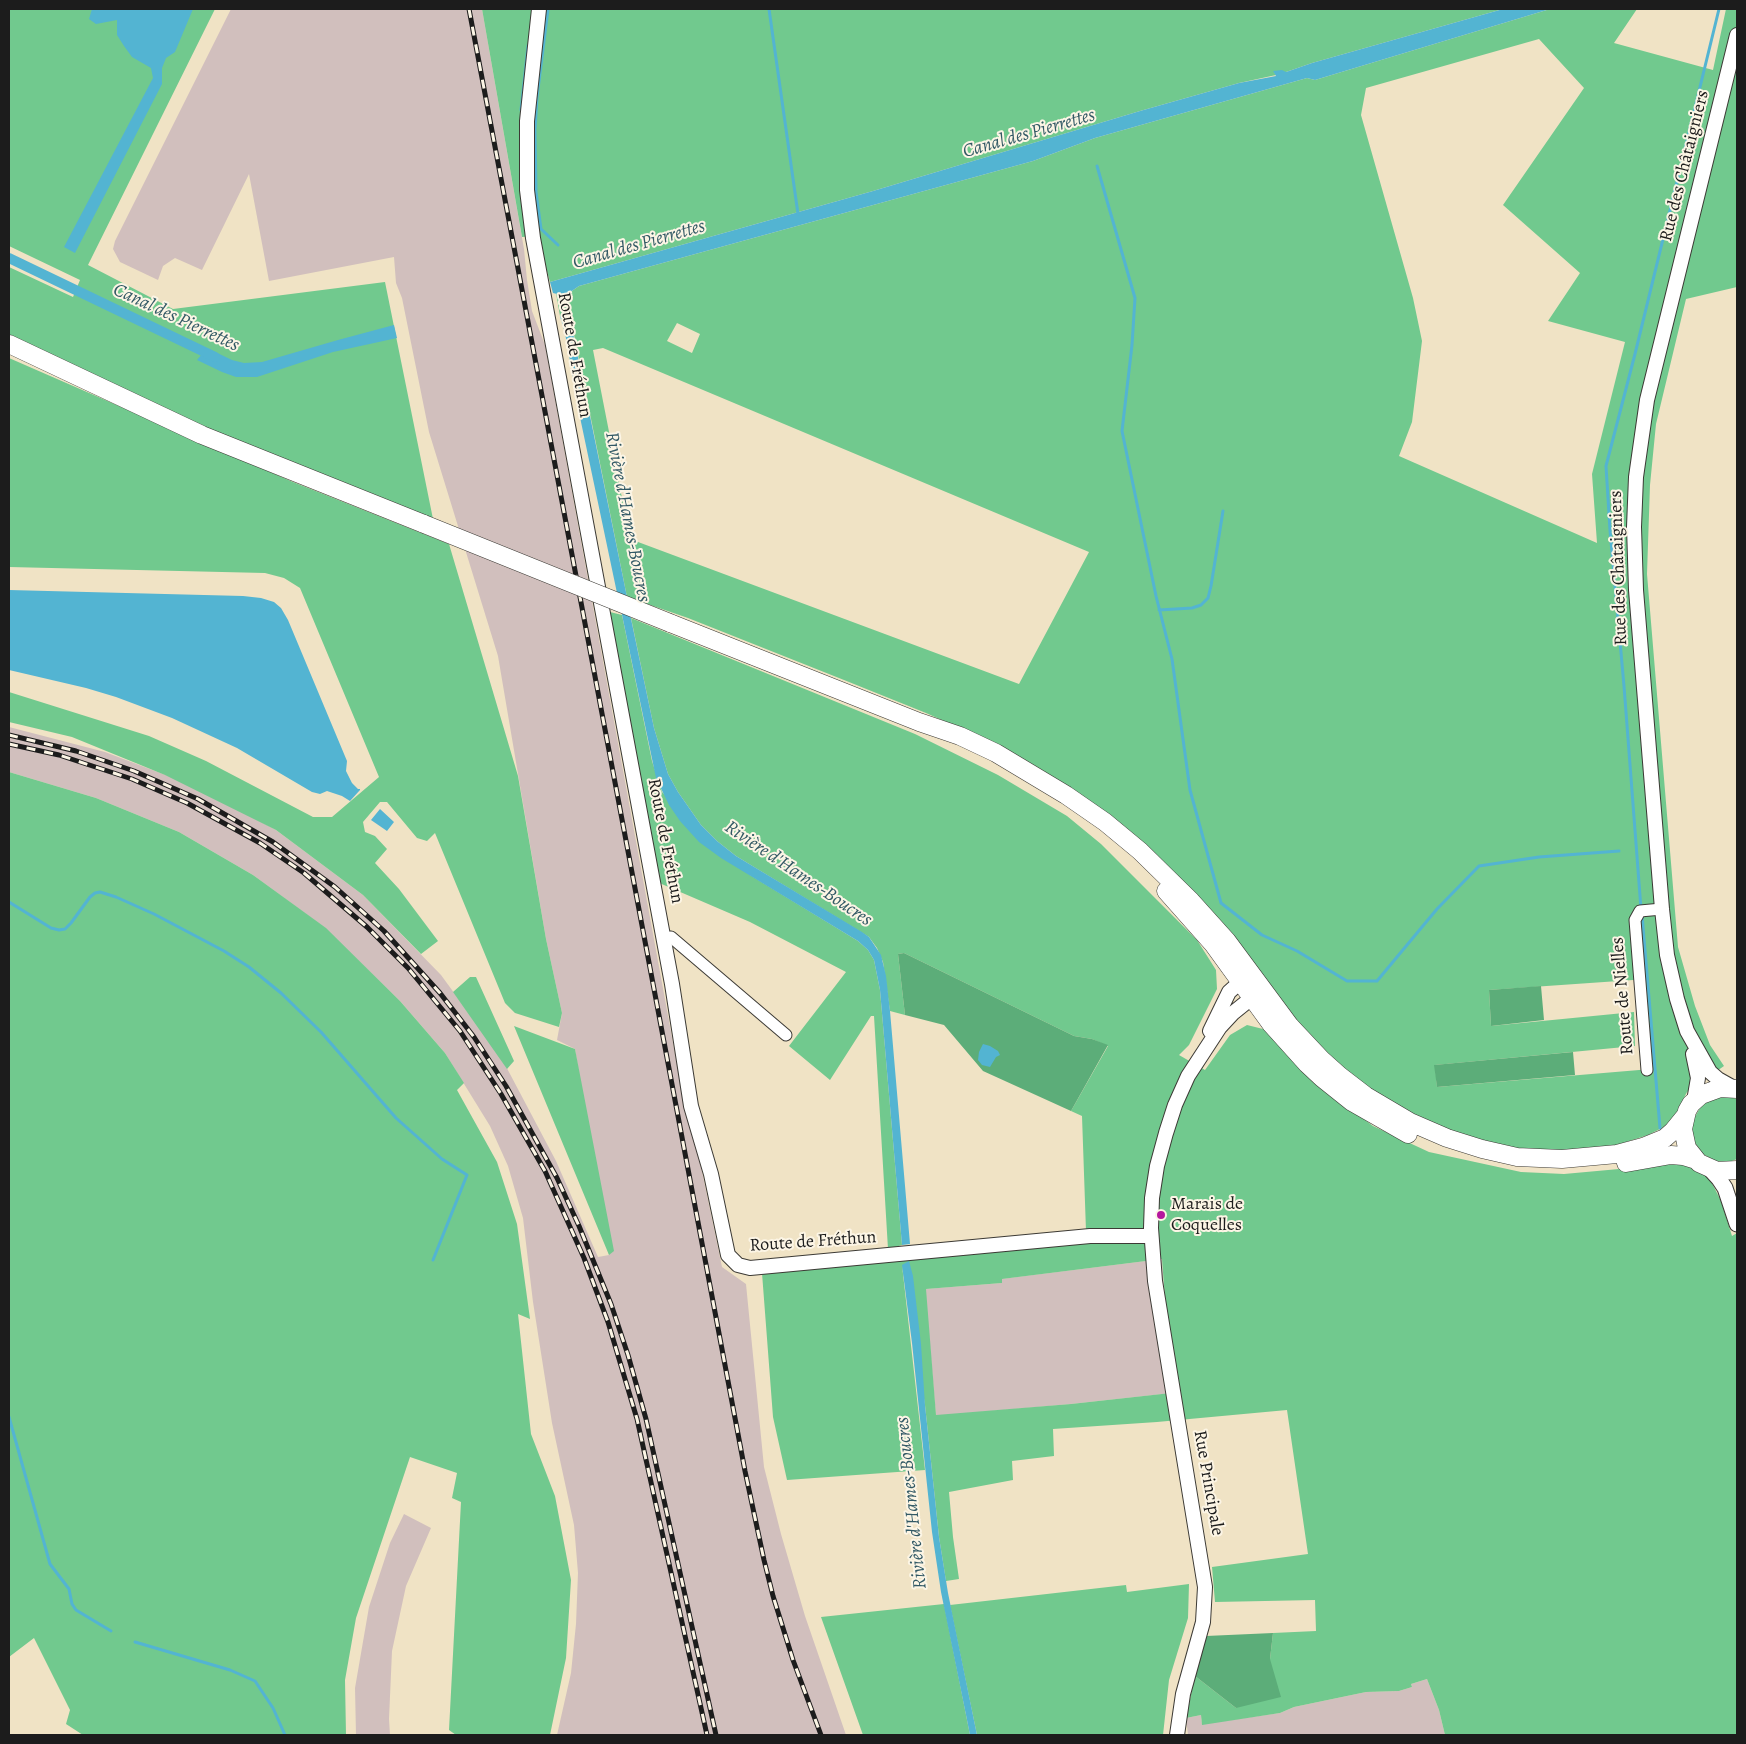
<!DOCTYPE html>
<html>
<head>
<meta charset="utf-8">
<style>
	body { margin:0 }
	#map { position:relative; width:1746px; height:1744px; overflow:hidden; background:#f0e3c5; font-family:Alegreya,serif }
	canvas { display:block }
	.frame { position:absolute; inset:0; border:10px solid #1c1c1c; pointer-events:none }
</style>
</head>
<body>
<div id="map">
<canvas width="1746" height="1744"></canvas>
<div class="frame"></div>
</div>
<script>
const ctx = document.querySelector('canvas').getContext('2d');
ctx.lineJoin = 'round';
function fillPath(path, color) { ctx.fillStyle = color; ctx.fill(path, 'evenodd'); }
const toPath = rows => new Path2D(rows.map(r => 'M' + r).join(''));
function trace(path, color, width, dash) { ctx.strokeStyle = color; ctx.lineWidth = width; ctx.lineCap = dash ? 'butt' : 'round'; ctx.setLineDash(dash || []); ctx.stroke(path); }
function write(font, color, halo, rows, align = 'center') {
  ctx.font = font + ' Alegreya,serif'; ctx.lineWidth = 4; ctx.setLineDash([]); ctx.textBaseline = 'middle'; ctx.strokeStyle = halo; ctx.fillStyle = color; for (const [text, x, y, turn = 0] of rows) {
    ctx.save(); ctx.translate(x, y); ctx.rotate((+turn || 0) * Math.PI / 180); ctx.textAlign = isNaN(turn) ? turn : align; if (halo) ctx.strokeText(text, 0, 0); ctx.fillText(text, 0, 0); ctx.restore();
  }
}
fillPath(toPath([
	[231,9,482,9,524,249,527,280,532,311,545,345,682,1092,700,1162,722,1267,746,1284,764,1467,781,1534,805,1616,846,1735,557,1735,571,1673,576,1624,578,1573,574,1525,552,1423,533,1302,523,1218,508,1166,490,1126,445,1053,400,1001,325,928,253,875,179,832,96,798,9,772,9,727,105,752,192,785,276,830,363,895,441,975,501,1057,556,1161,598,1257,609,1255,575,1049,557,1040,562,1013,546,939,498,656,429,432,402,298,396,283,394,257,269,281,249,174,202,270,175,258,163,266,158,280,120,262,113,249,115,241],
	[1162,1259,1166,1312,1181,1392,1071,1404,936,1416,925,1289,1002,1283,1001,1279],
	[404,1514,431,1528,406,1586,392,1651,389,1719,390,1735,356,1735,355,1688,369,1607,390,1543],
	[1427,1679,1439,1710,1445,1735,1188,1735,1186,1718,1201,1715,1202,1724,1280,1713,1294,1707,1366,1692,1399,1691,1412,1687,1411,1684]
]), '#d1bfbd');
fillPath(toPath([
	[9,9,215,9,88,265,173,309,385,282,433,519,237,444,9,337,9,267,73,297,80,280,9,246],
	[482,9,1503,9,1312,63,1286,72,1274,72,1276,75,1239,83,1140,111,873,191,550,282,537,236,522,237],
	[1550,9,1637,9,1614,43,1713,70,1726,9,1737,9,1737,287,1686,299,1656,424,1650,485,1647,574,1678,947,1695,1006,1710,1045,1724,1066,1687,1092,1675,1116,1666,1126,1648,1135,1620,1144,1594,1150,1527,1151,1478,1142,1405,1111,1355,1079,1323,1053,1271,990,1209,910,995,744,926,713,844,680,688,618,627,597,570,315,560,316,556,293,561,295,566,295,579,286,1033,161,1095,138,1307,78,1315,80],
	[1539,39,1584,88,1503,205,1580,273,1548,321,1625,342,1592,474,1597,543,1399,456,1412,422,1422,341,1413,298,1361,115,1366,88],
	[677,323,700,334,692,353,667,341],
	[603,348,1089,552,1019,684,630,539,593,350],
	[1633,980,1643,980,1651,1069,1437,1087,1435,1065,1635,1046,1634,1012,1491,1026,1489,990],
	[9,358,293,482,449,544,518,776,546,939,562,1013,559,1027,515,1013,505,1003,435,833,427,841,417,838,387,802,380,802,363,822,365,832,375,836,387,849,375,863,399,889,438,941,421,954,363,895,276,830,165,775,72,737,9,722,9,692,149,736,206,761,313,817,332,817,379,777,300,588,284,578,265,573,9,567],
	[610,612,622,615,652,761,662,792,750,875,858,941,868,950,874,960,880,990,902,1245,888,1249,874,1016,871,1016,830,1080,789,1046,846,972,750,922,657,882],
	[631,618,915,734,998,775,1067,816,1101,844,1197,940,1216,970,1217,989,1189,1045,1179,1055,1205,1070,1230,1035,1247,1025,1267,1030,1310,1078,1373,1126,1429,1152,1521,1172,1564,1174,1685,1163,1708,1175,1721,1201,1732,1236,1737,1233,1737,1735,1445,1735,1439,1710,1427,1679,1411,1684,1412,1687,1399,1691,1366,1692,1294,1707,1280,1713,1202,1725,1201,1715,1186,1718,1195,1676,1236,1708,1270,1659,1273,1633,1316,1631,1315,1600,1215,1602,1212,1567,1308,1554,1287,1410,1157,1422,1053,1429,1054,1456,1012,1461,1013,1480,949,1492,953,1537,959,1579,946,1581,939,1537,925,1405,902,1265,925,1470,787,1480,773,1417,762,1273,1086,1231,1082,1116,1071,1111,1108,1046,1092,1039,1074,1036,904,953,898,954,905,1015,890,1011,883,962,877,948,869,937,736,856,717,841,701,825,678,792,668,774,654,728],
	[1162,1259,1166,1312,1180,1392,1071,1404,936,1415,926,1289,1002,1283,1002,1279],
	[9,772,96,798,179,832,253,875,326,928,400,1001,445,1053,464,1083,457,1090,497,1162,517,1224,530,1319,518,1314,531,1434,555,1496,571,1580,566,1658,550,1735,456,1735,449,1730,461,1502,452,1498,457,1473,410,1457,356,1618,345,1680,346,1735,83,1735,66,1724,70,1710,34,1638,9,1657],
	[470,977,476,977,514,1061,507,1069,453,992],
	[514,1026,575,1049,614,1251,609,1255],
	[1720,1097,1729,1097,1737,1099,1737,1159,1729,1162,1715,1161,1703,1154,1695,1143,1692,1129,1693,1120,1700,1108,1707,1102],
	[1189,1584,1188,1618,1169,1680,1163,1735,977,1735,950,1605,1126,1585,1127,1592],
	[944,1604,970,1735,863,1735,821,1617]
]), '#71c98e');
fillPath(toPath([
	[904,953,1074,1036,1092,1039,1108,1045,1071,1111,983,1071,944,1025,905,1015,898,954],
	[1541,986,1544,1020,1491,1026,1489,990],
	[1573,1052,1575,1075,1437,1087,1434,1065],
	[1273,1633,1270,1659,1281,1697,1236,1708,1195,1676,1206,1636]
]), '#5cad79');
fillPath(toPath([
	[92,9,193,9,175,52,166,58,162,68,162,84,75,253,64,247,153,78,151,68,132,57,124,46,117,35,117,20,96,24,89,19],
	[1503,9,1550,9,1315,80,1307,78,1095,138,1033,161,579,286,566,295,561,295,553,293,550,282,873,191,1140,111,1239,83,1276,76,1273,71,1282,70,1286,72,1312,63],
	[570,314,572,328,627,597,617,593,581,422,565,333,560,316],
	[394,325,397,338,333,352,257,377,236,377,222,372,197,360,207,348,232,360,244,363,262,362,338,340],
	[9,590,243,596,261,598,274,602,281,608,288,620,347,761,346,771,352,783,358,789,360,789,360,790,350,801,342,796,327,791,320,794,312,792,237,748,172,718,116,697,86,688,9,670],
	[621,610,630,614,654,728,668,774,678,792,701,825,717,841,736,856,862,932,869,937,881,955,886,976,890,1011,910,1244,902,1245,880,990,874,960,868,950,858,941,721,858,699,842,680,821,669,805,656,778],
	[380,809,394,822,387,831,371,820],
	[983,1044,990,1046,998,1051,1000,1055,996,1057,990,1067,982,1065,978,1060,979,1052],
	[909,1261,913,1276,921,1344,925,1405,939,1537,948,1593,977,1735,970,1735,966,1715,941,1592,932,1532,912,1343,902,1265]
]), '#53b4d2');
trace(toPath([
	[548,9,537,97,535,130,536,192,541,229,558,245],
	[769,9,798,214],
	[521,110,528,46],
	[1097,166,1135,298,1132,345,1122,431,1156,596,1172,659,1190,790,1221,903,1262,935,1297,951,1347,981,1377,981,1437,909,1479,866,1539,857,1619,851],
	[1159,610,1192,608,1201,605,1208,598,1211,586,1223,511],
	[9,902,51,928,59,930,65,929,71,923,90,897,95,893,100,892,116,897,154,914,224,951,249,967,281,993,321,1032,396,1118,442,1159,467,1175,433,1260],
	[1641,909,1624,686,1610,530,1606,466,1635,354,1719,9],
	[1642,915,1660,1128],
	[9,1417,50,1564,69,1589,72,1604,76,1610,111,1631],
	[135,1642,230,1670,255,1681,273,1708,285,1735]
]), '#53b4d2', 3);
trace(toPath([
	[9,258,215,357]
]), '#53b4d2', 10);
const minor = toPath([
	[664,938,671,937,786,1035],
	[1647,1070,1635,920,1640,911,1662,909]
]);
const tertiary = toPath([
	[539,9,527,121,527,190,533,238,672,984,691,1106,711,1174,728,1255,738,1265,750,1268,1090,1236,1151,1236],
	[1210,1031,1229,992,1248,975],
	[1693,1054,1698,1078,1694,1101],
	[1734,1088,1718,1079,1710,1072,1687,1031,1677,999,1667,955,1662,909,1636,590,1634,527,1636,477,1647,400,1737,35],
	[1177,1735,1183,1694,1203,1622,1205,1587,1155,1281,1151,1228,1152,1198,1157,1166,1166,1133,1175,1105,1188,1076,1220,1027,1233,1013,1259,992]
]);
const secondary = toPath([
	[1709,1168,1719,1179,1725,1188,1737,1224]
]);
const primary = toPath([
	[9,344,202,435,424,524],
	[670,623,919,722,960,736,996,753,1066,795,1105,822,1140,851,1191,901,1227,941,1290,1026,1321,1059,1340,1076,1366,1096,1410,1122,1447,1138,1482,1149,1517,1157,1562,1159,1617,1154,1643,1147,1665,1138,1673,1131,1686,1115],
	[1166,891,1213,944,1271,1024,1307,1064,1322,1078,1352,1102,1408,1134],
	[1737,1089,1720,1088,1701,1095,1691,1104,1687,1111,1683,1129,1687,1148,1699,1163,1717,1171,1737,1170],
	[1626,1163,1671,1155,1683,1156,1696,1160]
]);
trace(minor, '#3c3a35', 13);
trace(tertiary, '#3c3a35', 16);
trace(secondary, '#3c3a35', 17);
trace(primary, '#3c3a35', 19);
trace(minor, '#fff', 11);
trace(tertiary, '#fff', 14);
trace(secondary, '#fff', 15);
trace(primary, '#fff', 18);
const rail = toPath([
	[469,9,745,1471,764,1560,773,1596,793,1660,821,1735],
	[9,735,76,751,134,771,198,799,273,842,335,887,384,931,440,993,474,1037,506,1086,557,1178,579,1226,611,1304,628,1355,646,1419,716,1735],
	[9,744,59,755,132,779,187,803,260,843,304,873,367,927,408,968,460,1031,501,1094,545,1171,584,1258,608,1322,637,1419,707,1735]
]);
trace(rail, '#1c1c1c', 5);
trace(rail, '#fcf5e5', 3, [9]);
const primaryBridge = toPath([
	[424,524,670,623]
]);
trace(primaryBridge, '#3c3a35', 19, []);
trace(primaryBridge, '#fff', 18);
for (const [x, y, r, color] of [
	[1161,1215,5,"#b5179e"]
]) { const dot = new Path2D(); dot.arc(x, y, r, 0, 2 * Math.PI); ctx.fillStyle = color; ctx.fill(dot); trace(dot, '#fcf5e5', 2); }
write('18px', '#1c1c1c', '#fcf5e5', [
	["Rue des Châtaigniers",1685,166,-76],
	["Route de Fréthun",574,355,80],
	["Rue des Châtaigniers",1619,568,-92],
	["Route de Fréthun",665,841,79],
	["Route de Nielles",1623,996,-95],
	["Route de Fréthun",813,1242,-4],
	["Rue Principale",1208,1483,80]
]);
write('18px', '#1c1c1c', '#fcf5e5', [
	["Marais de",1171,1205],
	["Coquelles",1171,1226]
], 'left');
write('italic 19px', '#325965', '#fcf5e5', [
	["Canal des Pierrettes",1029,134,-16],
	["Canal des Pierrettes",639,245,-16],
	["Canal des Pierrettes",176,318,25],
	["Rivière d'Hames-Boucres",627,517,79],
	["Rivière d'Hames-Boucres",798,874,34],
	["Rivière d'Hames-Boucres",912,1503,-96]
]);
</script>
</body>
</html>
